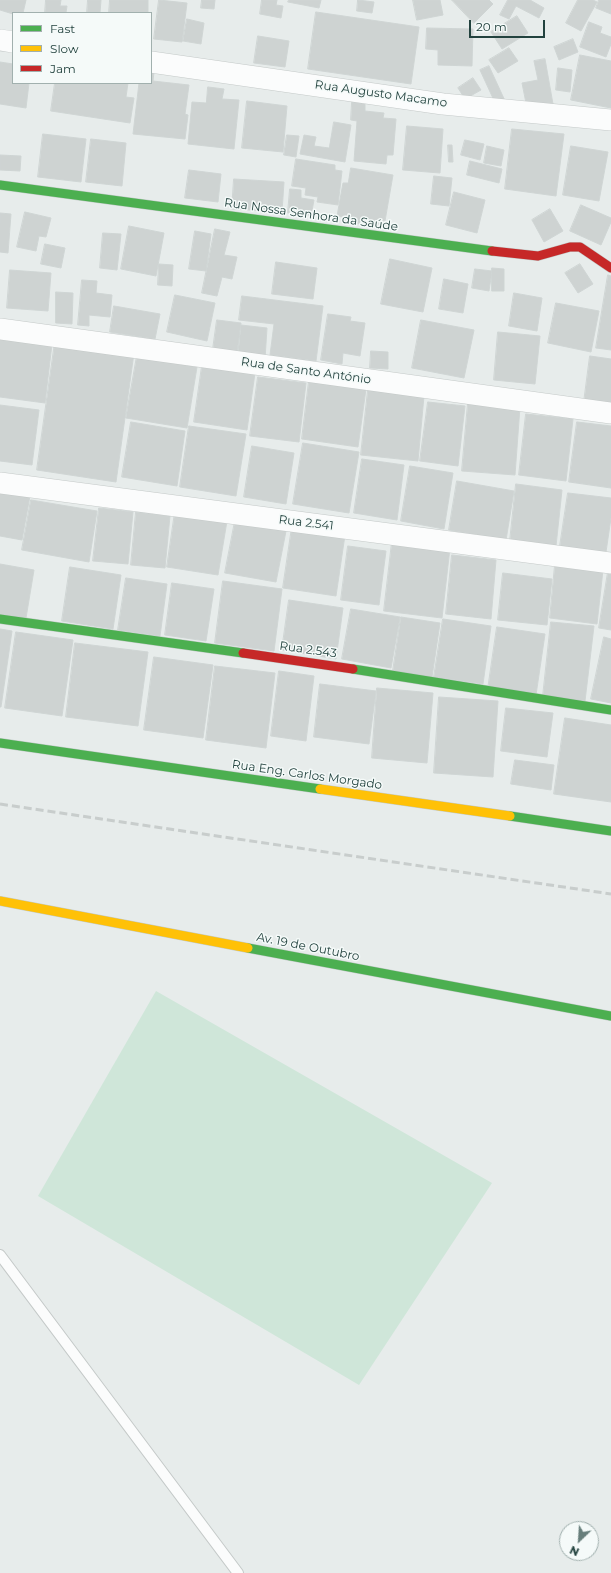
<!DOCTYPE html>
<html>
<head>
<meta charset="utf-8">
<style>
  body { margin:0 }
  #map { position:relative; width:611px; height:1573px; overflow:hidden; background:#e7eceb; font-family:Montserrat,sans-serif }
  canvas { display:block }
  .legend { position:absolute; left:12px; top:12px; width:140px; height:72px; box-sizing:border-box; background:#f5faf9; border:1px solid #a1b0ae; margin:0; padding:5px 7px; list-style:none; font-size:12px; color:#22423e }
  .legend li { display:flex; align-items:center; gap:8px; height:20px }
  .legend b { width:20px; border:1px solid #a1b0ae }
  .north { position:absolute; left:559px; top:1521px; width:40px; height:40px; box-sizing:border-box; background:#f5faf9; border:1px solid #a1b0ae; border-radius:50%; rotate:205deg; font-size:11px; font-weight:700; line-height:16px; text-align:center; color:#22423e }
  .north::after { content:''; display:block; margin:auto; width:14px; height:18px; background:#677e7b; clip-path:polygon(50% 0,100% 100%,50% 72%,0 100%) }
  .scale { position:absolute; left:469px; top:20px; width:76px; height:18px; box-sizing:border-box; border:2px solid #22423e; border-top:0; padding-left:5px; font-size:12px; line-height:14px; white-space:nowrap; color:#22423e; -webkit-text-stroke:3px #f5faf9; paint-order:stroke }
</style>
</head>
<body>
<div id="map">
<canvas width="611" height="1573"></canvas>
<ul class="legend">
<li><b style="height:5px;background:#4caf50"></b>Fast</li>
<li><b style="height:5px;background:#ffc107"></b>Slow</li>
<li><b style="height:5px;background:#c62828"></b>Jam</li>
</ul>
<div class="north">N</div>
<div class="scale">20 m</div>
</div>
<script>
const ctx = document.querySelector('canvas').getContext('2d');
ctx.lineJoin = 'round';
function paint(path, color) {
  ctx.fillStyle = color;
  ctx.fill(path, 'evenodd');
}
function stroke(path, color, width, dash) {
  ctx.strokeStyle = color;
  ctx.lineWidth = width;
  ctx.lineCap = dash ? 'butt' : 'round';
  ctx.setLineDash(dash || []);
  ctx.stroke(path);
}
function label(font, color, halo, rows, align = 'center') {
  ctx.font = font + ' Montserrat,sans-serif';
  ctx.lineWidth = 3;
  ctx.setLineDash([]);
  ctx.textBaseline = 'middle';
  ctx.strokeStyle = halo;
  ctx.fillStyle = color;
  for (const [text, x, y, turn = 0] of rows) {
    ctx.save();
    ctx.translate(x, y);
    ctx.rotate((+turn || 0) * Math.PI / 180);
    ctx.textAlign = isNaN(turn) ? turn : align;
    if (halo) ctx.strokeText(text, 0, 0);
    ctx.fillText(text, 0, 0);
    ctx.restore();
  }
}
paint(new Path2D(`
  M156,991L492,1183L359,1385L38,1196Z`), '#cfe6d9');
const building = new Path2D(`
  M0,0H26L23,13L13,14L0,10Z
  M46,0H61L60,6H67L66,13H45Z
  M88,0H101L100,13H87Z
  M110,0H148V13H109Z
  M159,0L187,3L182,42L154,39Z
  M202,0H215L214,9L201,8Z
  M262,0H277L276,5L283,6L281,18L260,14Z
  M289,0H321L319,8L288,2Z
  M358,0L374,2L372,13L357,11Z
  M413,0H440L443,15L417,20Z
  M452,0H489L493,4L474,23Z
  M508,0H530L544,8L539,18L516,6L509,19L500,15Z
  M578,0H593L597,2L581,31L566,23Z
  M599,0H611V14L596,8Z
  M316,12L419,27L411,84L308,69Z
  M517,16L528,33L502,49L491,32Z
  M187,19L204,23L201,44L183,41Z
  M589,22L602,27L600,33L611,37V44L606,57L580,47Z
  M427,28L473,29L472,66L438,65V50L426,49Z
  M258,36L289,41L285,67L254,63Z
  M573,39L578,52L559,60L554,47Z
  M509,48L518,61L498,73L489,60Z
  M580,55L611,61V108L571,100Z
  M545,59L553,104L527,108L522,83L538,80L534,61Z
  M0,62L13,64V83H29L26,108L0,104Z
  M489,66L506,103L497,107L480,70Z
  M558,68L572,70L570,92L556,90Z
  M151,72H154L153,81L189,85L185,114L188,115L185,139L133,134L139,83H151Z
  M473,78L481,90L465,99L458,88Z
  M55,83H128L126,97L134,98L130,123L51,111Z
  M208,87L224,89L222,99L239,100L234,149L188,144L192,102L206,103Z
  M247,101L287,106L283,152L242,148Z
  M352,102L365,104V111L384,113L383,118L396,119L393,155H387L386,164L354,161L357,121L351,120Z
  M334,122L351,125L345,162L300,154L304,135L316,137L314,146L329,148Z
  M407,126L443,129L440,173L403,170Z
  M512,129L564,134L556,196L505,189Z
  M43,134L86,139L81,182L38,177Z
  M287,135L299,136L296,157L284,155Z
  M91,139L126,143L122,186L86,182Z
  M465,140L484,144L480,160L461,155Z
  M448,145H452L453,162H449Z
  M487,146L504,150L501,166L484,163Z
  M571,146L608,152L599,201L563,195Z
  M0,155L21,156L20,171L0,170Z
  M296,159L335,165V170L342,171L338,205L317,202L318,197L305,195L306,188L292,186Z
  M470,161L502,169L499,183L467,175Z
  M351,168L393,175L385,221L379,220L377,227L354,223V219L337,216L343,183H348Z
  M189,170L221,174L218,202L185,198Z
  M434,176L452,178L449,206L431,204Z
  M234,179L284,182L282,212L232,209Z
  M290,189L301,190V198L314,200L311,216L288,213Z
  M454,192L485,200L477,233L446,225Z
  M581,205L611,218V222L601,245L570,231Z
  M550,209L563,231L544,242L532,220Z
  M25,212L51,218L46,237L39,236L36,251L17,247Z
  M0,213L11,214L8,253L0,252Z
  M129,226L164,233L156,276L121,269Z
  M215,229L230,232L224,255L237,257L232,279L222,277L217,296L202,293Z
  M195,231L211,234L206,271L189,269Z
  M103,233L121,234L117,270L100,268Z
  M45,244L65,248L61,268L41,264Z
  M390,259L432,268L423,312L381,304Z
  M276,262L317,268L313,299L272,294Z
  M159,264L173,265L172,286L158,285Z
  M580,264L593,284L578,293L565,273Z
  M492,268L504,269V291H492Z
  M475,269L492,271L489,291L472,288Z
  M10,270L51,273L48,311L7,308Z
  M608,275L611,276V350L596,348Z
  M444,279L468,284L463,313L439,309Z
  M82,280L97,281L96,293L112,295L110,317L89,315V326L78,325Z
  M56,292L73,293L72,324L56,323Z
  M514,293L542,298L537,331L509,326Z
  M175,295L215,303L207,341L167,332Z
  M242,296L323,306L316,361L270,355L274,324L239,320Z
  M556,303L599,311L591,352L548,343Z
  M114,306L160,314L155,339L110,332Z
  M328,314L351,317L350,321L365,323L360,356L343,353L342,364L321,360Z
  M217,320L241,323L237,352L213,349Z
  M421,320L474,330L464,378L412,368Z
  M241,325L267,328L265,359L238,357Z
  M498,332L540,336L535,384L494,380Z
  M0,337L52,344L45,403L0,397Z
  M55,342L134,353L116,482L37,470Z
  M371,351L388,352V369L370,368Z
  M137,356L197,367L187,428L126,418Z
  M590,356L611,359V406L584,402Z
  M202,366L255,373L247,430L194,422Z
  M258,377L306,383L299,442L250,436Z
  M309,381L366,389L358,447L302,439Z
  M368,390L424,396L418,461L361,455Z
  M428,402L465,406L458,466L420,461Z
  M468,403L520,407L515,475L462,471Z
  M0,405L39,410L32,465L0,461Z
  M526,414L573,419L566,481L519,475Z
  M131,422L185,431L177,486L122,477Z
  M577,422L611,426V488L569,482Z
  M189,426L246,434L236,496L180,487Z
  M303,443L359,452L349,513L293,504Z
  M252,446L294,453L286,504L244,497Z
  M362,459L404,465L397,520L354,513Z
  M410,466L453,473L444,529L401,521Z
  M457,481L514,491L506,540L449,530Z
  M516,484L562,490L556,546L510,541Z
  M0,490L30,496L22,540L0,536Z
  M568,493L611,498V518L606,552L560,546Z
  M31,500L97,511L89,562L22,550Z
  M99,508L133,512L128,564L93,561Z
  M136,512L170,516L165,568L131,565Z
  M175,512L227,521L218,575L167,567Z
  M236,516L287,526L276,582L225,573Z
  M292,527L345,535L336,596L283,588Z
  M392,542L450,548L442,618L384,611Z
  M348,546L386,551L379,605L341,600Z
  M452,555L496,560L491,619L446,614Z
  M0,564L34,570L26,618L0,614Z
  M555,565L603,570L597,624L550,618Z
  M70,567L121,575L113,629L62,621Z
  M608,572L611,573V630L599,628Z
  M503,573L552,579L547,625L498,620Z
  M126,578L167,584L160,636L118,630Z
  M223,581L282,589L274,651L215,643Z
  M172,583L214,589L206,641L165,635Z
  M289,600L343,608L336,659L282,650Z
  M351,609L400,617L391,668L342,659Z
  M401,617L440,623L432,677L393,671Z
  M443,619L491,626L483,684L434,677Z
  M551,622L594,626L585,701L543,696Z
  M497,627L545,634L536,695L488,689Z
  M0,629L12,631L1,707H0Z
  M16,632L73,640L62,716L5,708Z
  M604,637L611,639V703L591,699Z
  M75,643L148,652L138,726L66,717Z
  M154,657L213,665L203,738L144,730Z
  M215,666L275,673L266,748L206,740Z
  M279,671L314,676L306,741L271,736Z
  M320,684L376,691L369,744L314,737Z
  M377,688L433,693L427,763L372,758Z
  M439,697L498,701L493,777L434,773Z
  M506,708L553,713L547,757L501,751Z
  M565,718L611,725V802L554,794Z
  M515,760L554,765L551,790L511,784Z`);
paint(building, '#ced3d2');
stroke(building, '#cfd5d4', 1);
const lane = new Path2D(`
  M0,1255L238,1573`);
const street = new Path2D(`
  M0,40L13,42
  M151,62L443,104L611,120
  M0,329L611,413
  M0,483L611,563`);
const fast = new Path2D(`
  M0,185L492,251
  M0,619L243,653
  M353,669L611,710
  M0,743L320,789
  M510,816L611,831
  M248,948L611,1016`);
const slow = new Path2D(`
  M320,789L510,816
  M0,901L248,948`);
const jam = new Path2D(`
  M492,251L538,256L570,247H580L611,268
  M243,653L353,669`);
stroke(lane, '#c4c9c8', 12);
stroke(street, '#c4c9c8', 22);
stroke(fast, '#c2cac8', 10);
stroke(slow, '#c2cac8', 10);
stroke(jam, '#c2cac8', 10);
stroke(lane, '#fbfcfc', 10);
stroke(street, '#fbfcfc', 21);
stroke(fast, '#4caf50', 9);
stroke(slow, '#ffc107', 9);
stroke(jam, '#c62828', 9);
stroke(new Path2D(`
  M0,804L611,894`), '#c8cdcc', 3, [8, 4]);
label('12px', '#22423e', '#f5faf9', [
  ["Rua Augusto Macamo",381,94,8],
  ["Rua Nossa Senhora da Saúde",311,215,8],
  ["Rua de Santo António",306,371,8],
  ["Rua 2.541",306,523,7],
  ["Rua 2.543",308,650,8],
  ["Rua Eng. Carlos Morgado",307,775,8],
  ["Av. 19 de Outubro",308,947,11]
]);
</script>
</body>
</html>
